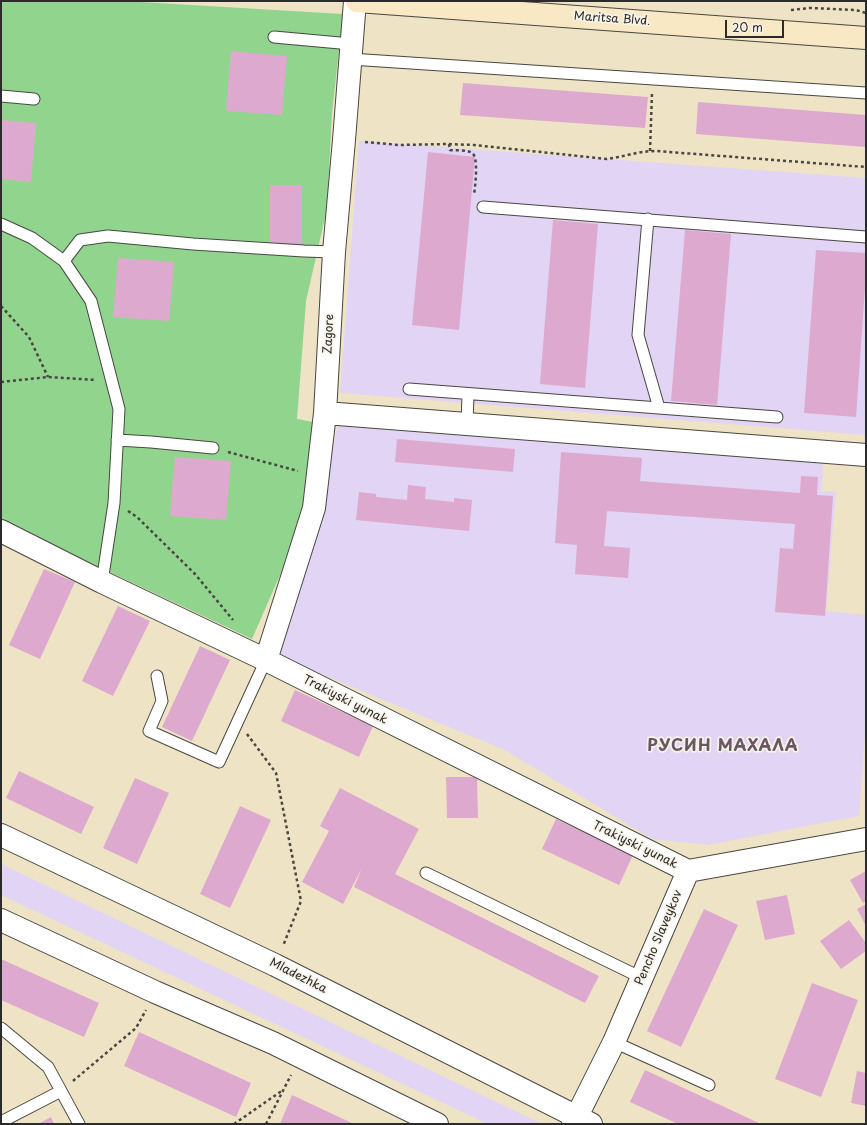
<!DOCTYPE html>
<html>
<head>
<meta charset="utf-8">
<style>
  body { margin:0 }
  #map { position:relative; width:867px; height:1125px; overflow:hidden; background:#efe3c6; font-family:"Playpen Sans",sans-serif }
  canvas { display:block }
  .frame { position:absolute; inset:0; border:2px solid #2b2b2b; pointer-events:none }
  .scale { position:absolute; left:725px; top:20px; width:59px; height:18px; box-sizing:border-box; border:2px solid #2b2b2b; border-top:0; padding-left:5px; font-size:12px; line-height:14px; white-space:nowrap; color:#2b2b2b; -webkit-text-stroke:3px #f7f3e8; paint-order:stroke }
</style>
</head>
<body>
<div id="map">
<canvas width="867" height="1125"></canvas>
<div class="frame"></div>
<div class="scale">20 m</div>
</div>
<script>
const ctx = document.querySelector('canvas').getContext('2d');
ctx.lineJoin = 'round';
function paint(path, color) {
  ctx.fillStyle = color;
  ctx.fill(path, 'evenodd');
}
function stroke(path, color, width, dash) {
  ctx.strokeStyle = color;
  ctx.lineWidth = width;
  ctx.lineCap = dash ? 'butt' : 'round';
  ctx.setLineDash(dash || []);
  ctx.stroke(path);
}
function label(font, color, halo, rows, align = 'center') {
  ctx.font = font + ' "Playpen Sans",sans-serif';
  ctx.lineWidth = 3.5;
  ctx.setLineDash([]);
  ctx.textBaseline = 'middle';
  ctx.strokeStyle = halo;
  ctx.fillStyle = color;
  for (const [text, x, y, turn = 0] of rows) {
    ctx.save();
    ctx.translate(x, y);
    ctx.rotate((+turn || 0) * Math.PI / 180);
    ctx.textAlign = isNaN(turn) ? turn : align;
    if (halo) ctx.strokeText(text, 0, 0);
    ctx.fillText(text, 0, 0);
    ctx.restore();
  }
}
paint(new Path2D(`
  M359,141L866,178V435L340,393Z
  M338,425L824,460L821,491L836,492L826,611L866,615V719L859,816L708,845L652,839L505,750L272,654L310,555Z
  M1,864L542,1124H488L1,895Z`), '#e1d4f4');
paint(new Path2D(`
  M1,1H124L343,14L332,113L327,209L306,301L297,419L324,424L308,511L252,639L1,521Z`), '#91d48d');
paint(new Path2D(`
  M231,51L287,56L282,115L226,111Z
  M463,83L648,97L645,128L460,115Z
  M698,102L866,115V147L696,134Z
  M1,120L36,123L31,182L1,179Z
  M428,152L475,157L459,330L412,325Z
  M270,185H302V243H270Z
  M553,220L598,224L585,388L540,384Z
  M685,230L731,234L717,405L671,401Z
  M816,250L866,253V273L856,417L804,413Z
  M118,258L174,262L169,321L113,317Z
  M397,439L515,449L513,472L395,462Z
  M561,452L642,458L640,481L800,493L801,476L818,477L817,495L833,496L825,616L775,612L780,548L793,549L795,524L607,511L604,546L630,548L628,578L575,574L577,545L555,543Z
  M175,457L231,461L226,520L170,516Z
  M408,485L426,487L425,499L454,502V498L472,500L469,531L356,520L359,492L376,494V497L407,500Z
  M44,569L75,582L40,659L9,645Z
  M118,606L150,621L113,696L82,681Z
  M200,646L230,660L192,741L162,727Z
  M295,690L373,726L359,757L281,721Z
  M19,771L94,807L81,834L6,798Z
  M446,777H477L478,818H447Z
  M135,778L169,793L137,864L103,848Z
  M340,788L419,829L395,874L599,976L585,1003L354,887L362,868L343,904L302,882L329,831L320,826Z
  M240,806L271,820L230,908L200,894Z
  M556,819L633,855L619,885L542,849Z
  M866,871V901L863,903L850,880Z
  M787,895L795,934L765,940L756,901Z
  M866,904V926L857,909Z
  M704,909L738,925L681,1047L647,1031Z
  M849,920L866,943V951L841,969L820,941Z
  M1,959L99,1003L84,1037L1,1000Z
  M812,983L858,1000L821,1097L775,1079Z
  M139,1032L251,1083L236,1117L124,1066Z
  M645,1070L761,1124H678L630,1102Z
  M857,1071L866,1073V1106L851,1103Z
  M292,1095L354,1124H280Z
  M51,1117L54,1124H38Z`), '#dea9ce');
const lane = new Path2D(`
  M274,37L351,44
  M350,59L866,93
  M1,96L34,99
  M483,207L866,237
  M648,219L638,335L659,408
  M1,224L32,238L64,261
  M409,389L777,417
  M467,424L468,394
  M117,440L151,442L213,448
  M102,582L114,503L119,409L91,301L64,261L80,240L108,236L193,244L304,251L334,252
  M157,676L162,701L149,731L219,762L266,660
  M426,873L642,978
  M1,1028L48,1067L79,1124
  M614,1042L709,1085
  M1,1122L61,1091`);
const street = new Path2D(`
  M325,413L866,455
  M1,531L102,582L266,660L688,871
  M266,660L314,508L325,413L334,252L344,140L355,1
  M1,835L275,965L591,1124
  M688,871L866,839
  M1,920L155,992L273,1043L437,1124
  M573,1124L614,1042L688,871`);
const secondary = new Path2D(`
  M357,1L866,38`);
stroke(lane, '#484742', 13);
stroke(street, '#484742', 24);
stroke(secondary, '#484742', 24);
stroke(new Path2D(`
  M791,10L810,8L856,10L866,13
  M365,142L399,145L446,144L474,145L607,159C623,157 638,151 656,151L866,167
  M449,144L450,150C457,151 466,149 472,153C479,157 475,187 474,195
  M650,151L652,93
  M1,306L29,337L48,377
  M1,382L48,377L96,380
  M228,452L298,471
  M128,511L137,517L195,574L233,620
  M247,734L276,773L301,901L283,946
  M73,1081L136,1028L146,1010
  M234,1124L283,1090
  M266,1124L291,1075`), '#484742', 2.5, [3, 3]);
stroke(lane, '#fff', 11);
stroke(street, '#fff', 22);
stroke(secondary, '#f8e8c3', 22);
label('12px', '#2b2b2b', '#f7f3e8', [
  ["Maritsa Blvd.",612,19,4],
  ["Zagore",329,334,-87],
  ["Trakiyski yunak",345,700,27],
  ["Trakiyski yunak",635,845,26],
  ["Pencho Slaveykov",659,938,-67],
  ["Mladezhka",298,976,27]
]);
ctx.letterSpacing = '1px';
label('bold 16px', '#6a5764', '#f7f3e8', [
  ["РУСИН МАХАЛА",723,747]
]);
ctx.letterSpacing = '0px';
</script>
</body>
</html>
